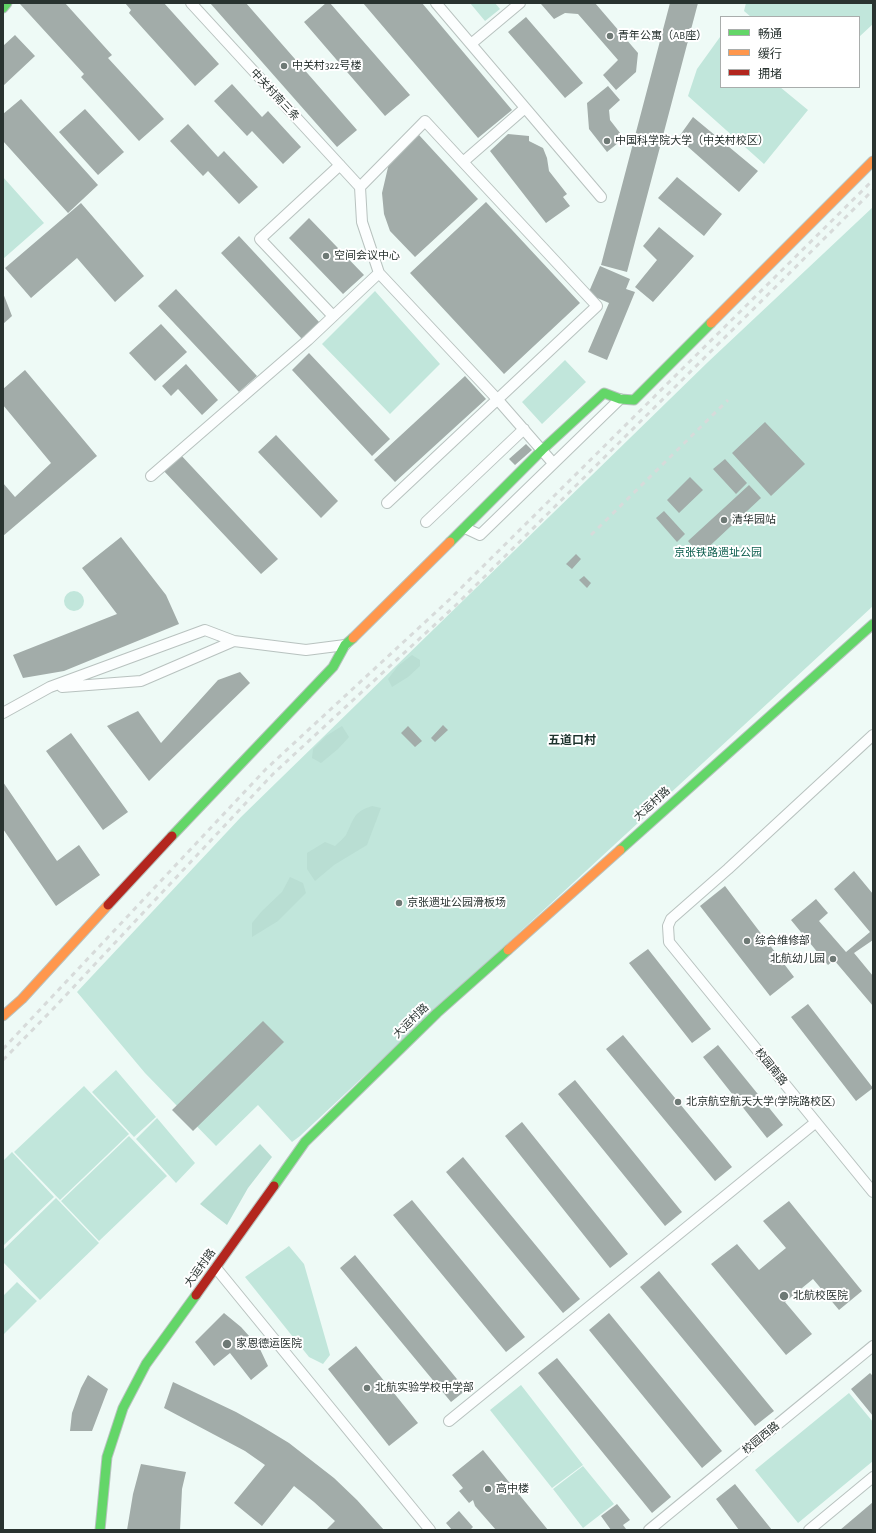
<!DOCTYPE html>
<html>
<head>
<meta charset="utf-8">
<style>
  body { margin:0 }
  #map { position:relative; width:876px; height:1533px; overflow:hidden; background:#eefaf6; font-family:"Alegreya Sans","Noto Sans SC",sans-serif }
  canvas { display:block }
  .frame { position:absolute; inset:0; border:4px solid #293330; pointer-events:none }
  .legend { position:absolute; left:720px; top:16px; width:140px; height:72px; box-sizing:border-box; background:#fff; border:1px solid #a9adac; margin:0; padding:5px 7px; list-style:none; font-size:12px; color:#293330 }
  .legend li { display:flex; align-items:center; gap:8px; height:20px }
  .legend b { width:20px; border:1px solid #a9adac }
</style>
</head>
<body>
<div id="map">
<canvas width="876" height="1533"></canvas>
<div class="frame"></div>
<ul class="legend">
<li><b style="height:5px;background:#63d668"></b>畅通</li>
<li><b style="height:5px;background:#ff974d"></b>缓行</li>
<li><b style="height:5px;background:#b3261e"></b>拥堵</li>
</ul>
</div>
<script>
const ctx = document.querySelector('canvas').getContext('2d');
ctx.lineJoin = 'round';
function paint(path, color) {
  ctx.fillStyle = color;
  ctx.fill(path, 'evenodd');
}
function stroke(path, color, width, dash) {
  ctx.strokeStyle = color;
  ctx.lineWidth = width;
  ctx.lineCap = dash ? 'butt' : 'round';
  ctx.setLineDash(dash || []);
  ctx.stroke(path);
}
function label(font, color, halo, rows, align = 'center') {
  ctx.font = font + ' "Alegreya Sans","Noto Sans SC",sans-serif';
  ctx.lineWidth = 4;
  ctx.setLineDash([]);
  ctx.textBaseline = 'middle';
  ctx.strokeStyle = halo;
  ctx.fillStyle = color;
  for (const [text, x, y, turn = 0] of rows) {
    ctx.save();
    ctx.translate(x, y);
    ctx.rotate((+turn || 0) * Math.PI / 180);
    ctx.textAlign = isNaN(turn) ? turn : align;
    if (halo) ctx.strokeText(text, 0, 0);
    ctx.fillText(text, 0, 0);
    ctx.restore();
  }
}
paint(new Path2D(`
  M470,3H495L500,9L485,21Z
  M746,3H873V24L859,37V17H751L744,11Z
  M720,37L721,87H780L808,110L764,164L688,96L697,69Z
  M3,177L44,223L3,259Z
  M873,207V606L392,1050L300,1136L292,1142L258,1105L216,1146L145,1073L77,992L241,817L708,362Z
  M375,291L440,364L390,414L322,344Z
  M565,360L586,382L542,424L522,402Z
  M64 601a10 10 0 1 1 20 0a10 10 0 1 1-20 0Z
  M116,1070L156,1117L134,1137L92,1092Z
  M84,1086L129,1134L60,1200L14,1152Z
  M157,1118L195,1163L176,1183L136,1139Z
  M129,1136L167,1176L99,1241L61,1201Z
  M12,1152L54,1197L3,1246V1161Z
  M56,1198L99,1243L40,1300L3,1262V1250Z
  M289,1246L304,1264L330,1355L323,1364L309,1357L245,1277Z
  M17,1282L37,1301L3,1335V1296Z
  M521,1385L583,1465L552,1488L490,1410Z
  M849,1393L873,1422V1461L798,1523L755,1470Z
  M583,1466L614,1504L583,1528L553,1489Z`), '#c1e6db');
paint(new Path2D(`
  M412,655L420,660V666L408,677L392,687L388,679L398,666Z
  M342,726L349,737L338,749L321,763L312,758L313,749L326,736Z
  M372,806L381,808L367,845L334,865L315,881L307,869V853L325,842L335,846C338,843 343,839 346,835C354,819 353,812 372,806Z
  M290,877L303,883L306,893L278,921L252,937V923L262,911L282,892Z
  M260,1144L272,1157L248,1188L227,1225L200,1204Z`), '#b9ded3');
paint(new Path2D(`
  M21,3H65L112,55L108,58L164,119L139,141L81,77L84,74L20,4Z
  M125,3H164L219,64L195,86L129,13L131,10Z
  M210,3H246L357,130L337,147Z
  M326,3H330L410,95L385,116L304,22Z
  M363,3H422L512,110L478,138Z
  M543,3H595L638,53L636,72L616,90L603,75L618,60L578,14L565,13L554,19L541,4Z
  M670,3H698L627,272L601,265Z
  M526,17L583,83L565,98L508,32Z
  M15,35L35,56L3,86V46Z
  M232,84L262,117L268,111L301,147L283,164L252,131L247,136L214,101Z
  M608,86L620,100L609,110L610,120L624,138L607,152L589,129L587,103Z
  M21,99L98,185L68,213L3,141V114Z
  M85,109L124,152L98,175L59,132Z
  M693,117L758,171L739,192L678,138Z
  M188,124L218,157L224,151L258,187L239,204L208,171L203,176L170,141Z
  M508,134L529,136V141L543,148L547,158L549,171L567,194L563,197L570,206L546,223L490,151Z
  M419,135L478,199L415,257L390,231L384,214L382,193L389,163Z
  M677,177L722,214L704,236L658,198Z
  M486,202L580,303L504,374L410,273Z
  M81,203L144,276L115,302L77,258L31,298L5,268Z
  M309,218L364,275L343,294L289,238Z
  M659,227L694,256L653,302L635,287L657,260L643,246Z
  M239,236L320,323L302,339L221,253Z
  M600,266L630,279L626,289L635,292L607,360L588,352L609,303L588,294Z
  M176,289L257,376L239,392L158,306Z
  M3,293L12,316L3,324Z
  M161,324L187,352L155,381L129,353Z
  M309,353L390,439L372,456L292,370Z
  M186,364L218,400L202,415L178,389L171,396L162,386Z
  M25,370L97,456L3,536V483L15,497L51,463L3,405V389Z
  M465,376L486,399L395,482L374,460Z
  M765,422L805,464L771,496L732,453Z
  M276,435L338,501L321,518L258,452Z
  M526,444L532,450L515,465L509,459Z
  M179,453L278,559L261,574L162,469Z
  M725,459L747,483L736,494L713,469Z
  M690,477L703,490L679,513L667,500Z
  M749,485L761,498L700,555L688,541Z
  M664,511L685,534L677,542L656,518Z
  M121,537L166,595L179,624L64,671L23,678L13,655L117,614L82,568Z
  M576,554L581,559L572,569L566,564Z
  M584,576L591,583L587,588L579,580Z
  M240,672L250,683L149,781L107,726L138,711L161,743L218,680Z
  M443,725L448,730L435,742L431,738Z
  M408,726L422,741L415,747L401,733Z
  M71,733L128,812L103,830L46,751Z
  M3,782L57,861L79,845L100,875L56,906L3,829Z
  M854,871L873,894V940L854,953L873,976V1006L834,960L828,965L791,920L816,899L828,913L819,921L846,952L870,932L834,889Z
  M725,886L794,977L770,996L700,906Z
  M648,949L711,1029L692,1043L629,963Z
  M808,1004L873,1088L856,1101L791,1017Z
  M263,1021L284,1042L193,1131L172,1110Z
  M623,1035L732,1167L715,1181L606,1049Z
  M718,1045L783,1125L767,1138L703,1057Z
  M575,1080L682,1212L665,1226L558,1094Z
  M522,1122L628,1254L610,1268L505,1136Z
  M463,1157L580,1299L563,1313L446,1172Z
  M412,1200L525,1337L506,1352L393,1215Z
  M789,1201L862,1291L839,1310L813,1279L785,1302L812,1334L786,1355L711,1264L737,1244L759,1270L786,1248L763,1221Z
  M355,1255L466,1390L451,1402L340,1268Z
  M659,1271L774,1411L755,1426L640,1287Z
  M224,1313L241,1327L259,1347L268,1366L251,1380L230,1353L214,1366L195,1342Z
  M609,1313L722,1451L702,1468L589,1330Z
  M356,1346L418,1423L389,1446L328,1369Z
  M557,1358L671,1497L652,1513L538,1373Z
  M870,1373L873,1376V1416L851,1389Z
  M88,1375L108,1389L92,1431H70L72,1413L81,1388Z
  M173,1382L236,1412L261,1426L289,1443L334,1478L357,1500L384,1530H326L335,1521L314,1502L294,1486L262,1526L234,1503L265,1465L245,1451L164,1408Z
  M483,1450L548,1530H496L475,1506L473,1500L469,1503L459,1491L463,1488L452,1475Z
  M141,1464L186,1472L182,1489L180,1530H127L133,1494Z
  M735,1484L772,1530H739L716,1499Z
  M873,1502V1530H840Z
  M617,1504L630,1520L623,1525L626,1529L625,1530H611L601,1516Z
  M459,1511L473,1527L470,1530H452L446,1523Z`), '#a2aca9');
const street = new Path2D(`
  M191,3L360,187
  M436,3L601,197
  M471,44L520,3
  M525,108L463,162L425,121L360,187L362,222L379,273L498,400L553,463
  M333,316L260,239L340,165
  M151,476L308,340L379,273
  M387,503L597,306L463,162
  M426,522L524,429
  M465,528L480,535L620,399
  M62,687L141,681L234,641
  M3,713L50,687L205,630L234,641L306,650L345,645
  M873,735L728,869L671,919L668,926L669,942L873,1192
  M216,1268L430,1530
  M449,1421L816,1122
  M649,1530L873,1346
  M809,1530L873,1477`);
const fast = new Path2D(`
  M3,8L7,3
  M450,542L542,450L604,393L620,399L634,400L711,323
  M172,836L333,667L345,645L353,638
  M620,850L873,624
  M274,1186L305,1142L437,1013L508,950
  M100,1530L107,1457L123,1408L146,1364L196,1295`);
const slow = new Path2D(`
  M711,323L873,161
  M353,638L450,542
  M508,950L620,850
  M3,1016L22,999L108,905`);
const jam = new Path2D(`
  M108,905L172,836
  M196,1295L274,1186`);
stroke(street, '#b8c2bf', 12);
stroke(fast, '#b8c2bf', 11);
stroke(slow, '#b8c2bf', 11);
stroke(jam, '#b8c2bf', 11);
stroke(street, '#fcfefe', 10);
stroke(fast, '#63d668', 9);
stroke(slow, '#ff974d', 9);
stroke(jam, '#b3261e', 9);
stroke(new Path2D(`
  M591,535L728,400
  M3,1049L266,769L449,600L873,180
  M3,1060L53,1009L273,774L455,606L873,190`), '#d7dbda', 3, [5, 5]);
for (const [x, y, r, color] of [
  [610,36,4,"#6e7975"],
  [284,66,4,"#6e7975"],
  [607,141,4,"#6e7975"],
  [326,256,4,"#6e7975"],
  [724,520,4,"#6e7975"],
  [399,903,4,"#6e7975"],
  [747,941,4,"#6e7975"],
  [833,959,4,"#6e7975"],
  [678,1102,4,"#6e7975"],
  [784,1296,5,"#6e7975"],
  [227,1344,5,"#6e7975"],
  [367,1388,4,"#6e7975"],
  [488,1489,4,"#6e7975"]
]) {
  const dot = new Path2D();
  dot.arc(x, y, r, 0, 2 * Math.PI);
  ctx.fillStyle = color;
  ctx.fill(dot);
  stroke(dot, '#fff', 1.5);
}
label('11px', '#293330', '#fff', [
  ["青年公寓（AB座）",618,36],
  ["中关村322号楼",292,66],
  ["中国科学院大学（中关村校区）",615,141],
  ["空间会议中心",334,256],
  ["清华园站",732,520],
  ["京张遗址公园滑板场",407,903],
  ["综合维修部",755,941],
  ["北航幼儿园",825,959,"right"],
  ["北京航空航天大学(学院路校区)",686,1102],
  ["北航校医院",793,1296],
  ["家恩德运医院",236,1344],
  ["北航实验学校中学部",375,1388],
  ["高中楼",496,1489]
], 'left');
label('11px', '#293330', '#fff', [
  ["中关村南三条",275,95,47],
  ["大运村路",652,804,-42],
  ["大运村路",411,1021,-44],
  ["校园南路",771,1067,51],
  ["大运村路",200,1268,-54],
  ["校园西路",761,1438,-39]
]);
label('11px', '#0a5c4c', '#fff', [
  ["京张铁路遗址公园",718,553]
]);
label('bold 12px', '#1d332d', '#fff', [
  ["五道口村",572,740]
]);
</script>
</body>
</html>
